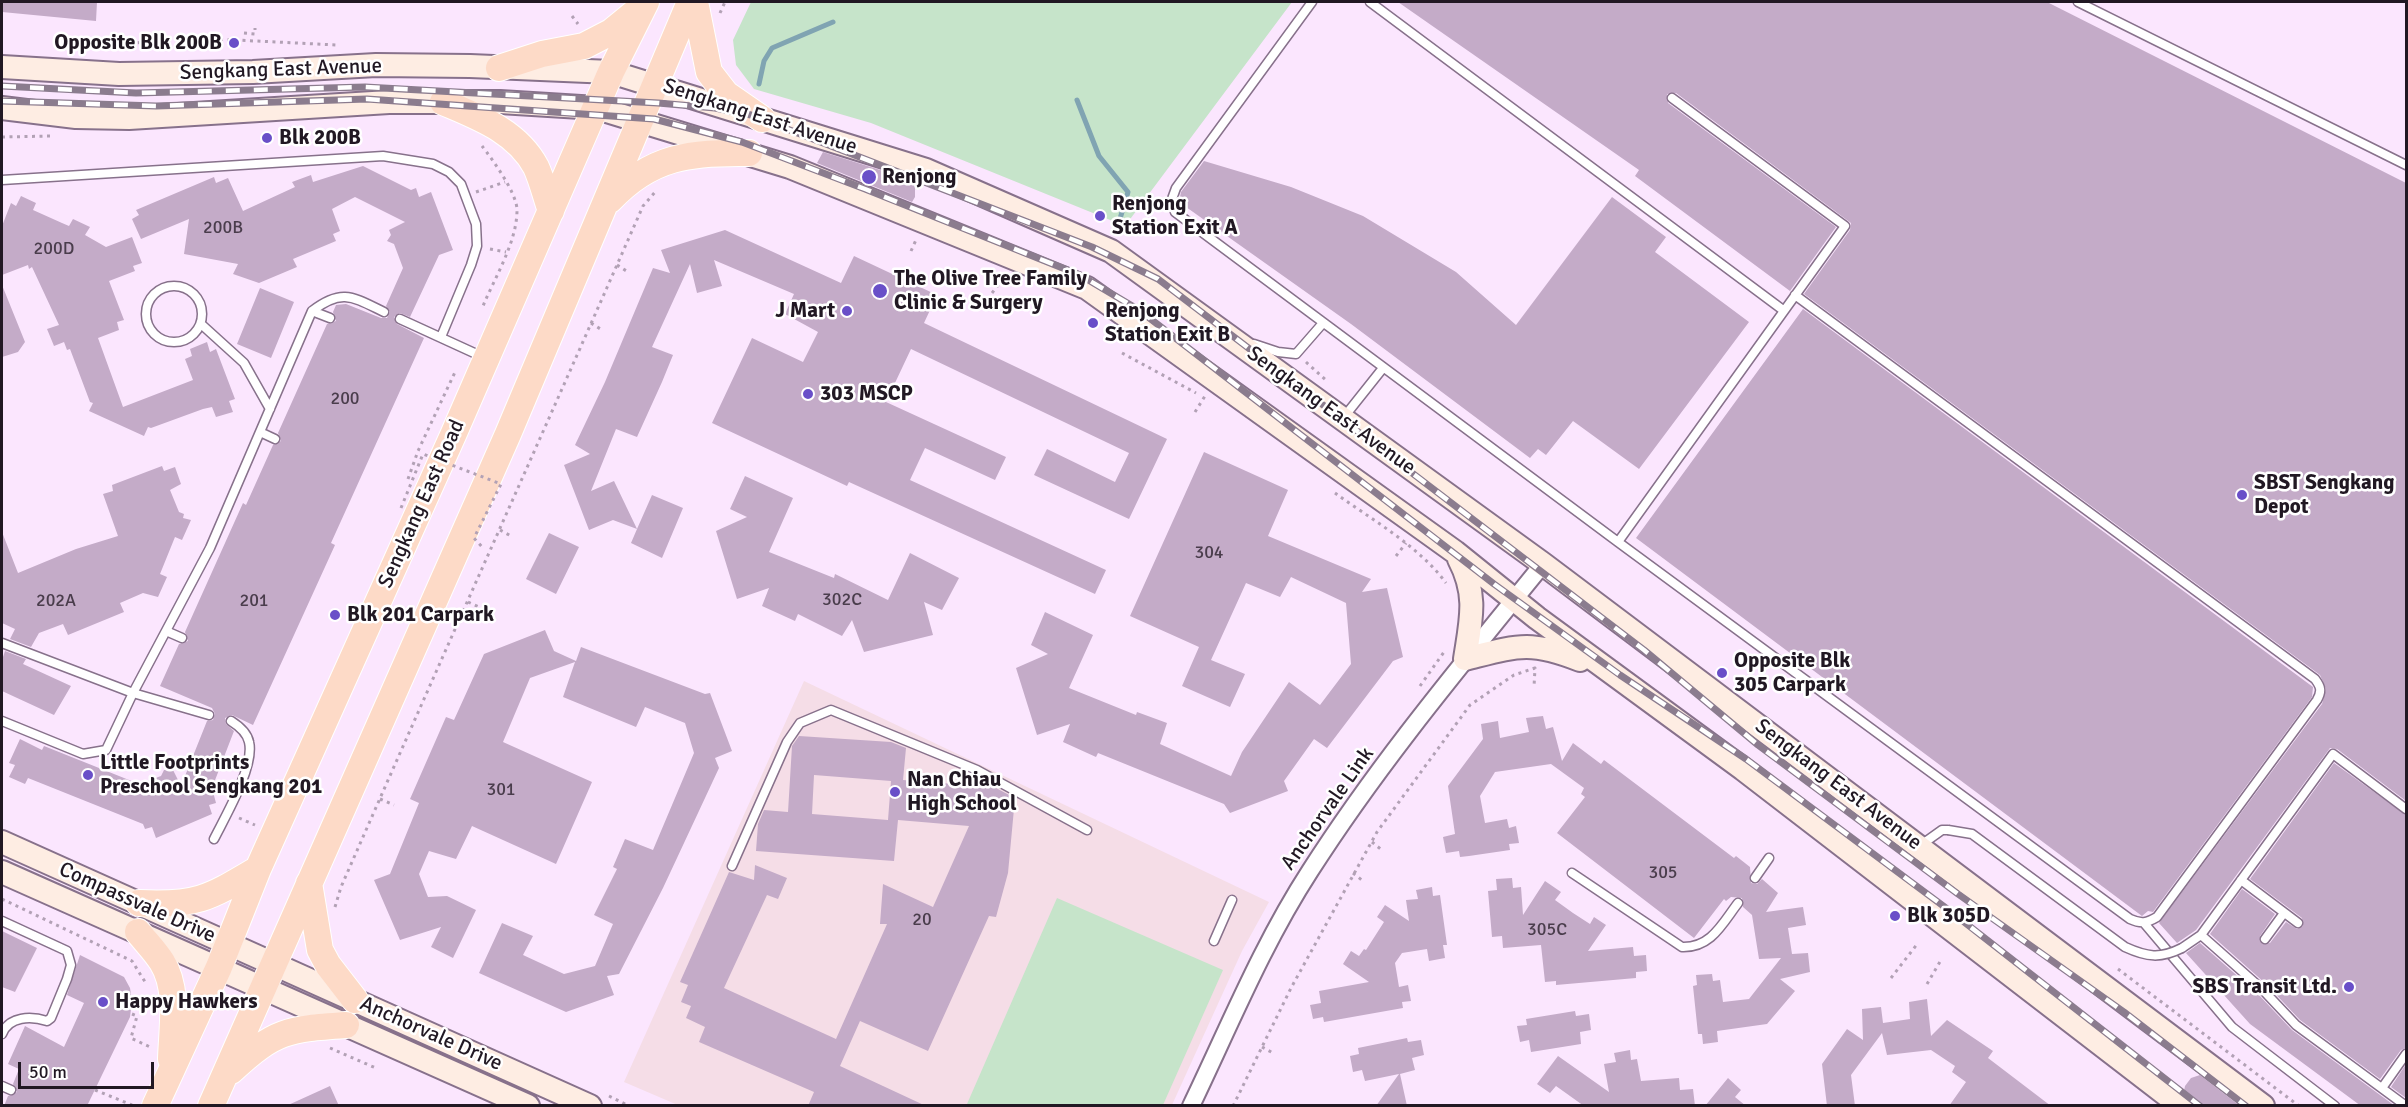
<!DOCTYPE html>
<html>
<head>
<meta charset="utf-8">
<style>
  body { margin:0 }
  #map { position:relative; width:2408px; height:1107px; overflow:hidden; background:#fbe6fe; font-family:Signika,sans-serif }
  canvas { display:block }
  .frame { position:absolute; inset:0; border:3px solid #211823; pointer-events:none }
  .scale { position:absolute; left:18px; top:1062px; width:136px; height:27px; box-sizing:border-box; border:3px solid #211823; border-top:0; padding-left:8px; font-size:18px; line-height:21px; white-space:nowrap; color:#211823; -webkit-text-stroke:4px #fff; paint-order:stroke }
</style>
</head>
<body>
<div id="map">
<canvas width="2408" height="1107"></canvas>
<div class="frame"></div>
<div class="scale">50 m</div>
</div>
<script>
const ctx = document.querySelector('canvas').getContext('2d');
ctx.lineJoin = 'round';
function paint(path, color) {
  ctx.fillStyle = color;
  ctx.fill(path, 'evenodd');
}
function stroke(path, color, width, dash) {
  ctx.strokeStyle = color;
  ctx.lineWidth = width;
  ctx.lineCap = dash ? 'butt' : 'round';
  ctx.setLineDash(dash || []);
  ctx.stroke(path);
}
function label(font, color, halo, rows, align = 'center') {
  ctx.font = font + ' Signika,sans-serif';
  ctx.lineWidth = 5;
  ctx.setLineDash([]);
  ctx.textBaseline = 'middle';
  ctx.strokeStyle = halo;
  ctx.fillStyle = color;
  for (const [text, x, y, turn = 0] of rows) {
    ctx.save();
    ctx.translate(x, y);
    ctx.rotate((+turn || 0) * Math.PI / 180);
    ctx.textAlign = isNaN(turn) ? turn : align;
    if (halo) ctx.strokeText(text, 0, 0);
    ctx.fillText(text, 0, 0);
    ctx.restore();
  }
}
paint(new Path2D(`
  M804,681L1269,902L1242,951L1172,1105L680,1106L624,1082Z`), '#f5dde7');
paint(new Path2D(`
  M751,2H1292L1125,226L871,123L754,89L736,65L733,40Z
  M1057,898L1223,970L1163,1105L967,1104Z`), '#c6e4ca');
stroke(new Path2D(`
  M759,84L764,61L772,48L833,22
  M1077,100L1099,156L1128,192L1119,222`), '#80a4b2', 5);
paint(new Path2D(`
  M2,2H97L96,21L2,12Z
  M1398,2H2047L2406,183V801L2337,749L2330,748L2196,930L2177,943L2159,923L2322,704L2326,689L2320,675L1804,294L1850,230L1851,223L1676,93L1667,94L1668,103L1836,227L1790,291L1635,176L1639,170Z
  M823,152L912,180L915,186V197L912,202L817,163Z
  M1204,161L1291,187L1363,216L1456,272L1516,325L1612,197L1666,237L1655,252L1749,322L1639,469L1573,421L1546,455L1538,449L1530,458L1351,324L1179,202L1181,192Z
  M363,166L411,190L416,188L419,197L431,192L453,250L439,255L410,317L400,313L394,317L397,324L424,338L331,543L335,545L253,725L232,715L225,718L226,724L234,731L212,788L216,803L209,805L212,814L156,838L152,827L145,829L143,824L28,778L25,784L9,777L15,765L9,763L20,739L42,750L44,746L139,784L161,776L164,770H173L181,786L207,721L213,720L215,714L212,708L160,686L179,644L188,641L185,632L243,503L246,505L273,445L281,441L278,433L327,324L336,321L333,312L336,305L346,304L381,318H387L390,312L386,306L403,268L394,244L387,241L391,235L389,230L405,222L355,197L332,209L340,231L333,234L336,241L293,259L297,267L259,283L233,274L238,264L184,254L189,219L141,239L132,219L139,215L136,210L214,177L216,183L228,178L243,211L295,187L292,182L311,175L313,182Z
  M21,196L36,203L33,210L62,223L69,226L73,219L90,227L85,235L106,247L132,237L142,263L133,266L135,271L109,281L124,320L117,322L119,330L98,338L123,407L193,380L185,359L192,356L190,349L207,342L210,352L216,349L235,399L229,401L233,412L216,417L212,407L203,409L151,428L148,427L144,436L89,411L93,403L90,402L70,349L67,350L64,342L54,346L47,329L59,325L32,267L29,269L28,265L2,275V226L11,203L16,206Z
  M725,230L841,283L854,256L937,295L924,323L1167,439L1129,519L1034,475L1047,449L1115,482L1129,453L911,349L886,402L1006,457L995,480L925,448L910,480L1106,570L1095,594L849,482L847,486L712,423L752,338L803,362L818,332L785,314L794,294L714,260L722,286L697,293L690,264L652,347L673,355L662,382L637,437L616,429L591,491L614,481L637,529L652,495L683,508L662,558L631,543L637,529L613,520L589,530L564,465L590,454L575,445L605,382L653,268L670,273L661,250Z
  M2,285L25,342L18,352L2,357Z
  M260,288L294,302L271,358L237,344Z
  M1803,309L2313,687L2312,697L2153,912L2148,911L2142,916L1636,538Z
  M1204,452L1288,490L1268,536L1371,579L1362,592L1387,588L1403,657L1393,661L1327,748L1314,739L1284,781L1288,791L1230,813L1224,804L1098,753L1096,757L1063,742L1070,724L1037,735L1016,668L1048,654L1031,645L1045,612L1093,635L1069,688L1136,715L1137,712L1167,723L1160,744L1231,776L1242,752L1289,682L1320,705L1351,664L1346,603L1291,577L1280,597L1246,583L1211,660L1245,674L1230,707L1182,686L1199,647L1130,616Z
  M162,466L164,471L175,467L181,484L170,490L179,512L184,514L183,518L191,520L182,540L175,537L160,574L167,577L158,597L143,593L120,603L124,612L68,635L63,624L39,633L31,647L10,639L15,629L2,623V532L18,573L76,549L118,536L103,494L113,491L112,485Z
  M745,476L793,498L769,552L834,578L835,574L888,600L910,553L959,578L942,610L924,602L933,635L864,652L852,620L842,636L798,614L795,621L762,606L769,588L737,599L716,531L747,517L730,509Z
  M549,533L579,547L556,594L526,579Z
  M545,630L554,651L576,661L581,647L705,694L710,693L732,751L715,758L719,768L663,888L619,974L607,976L614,995L566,1012L479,973L502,923L533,936L523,955L564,974L595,966L613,924L594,915L617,869L613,867L625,839L653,850L694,753L685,723L645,707L636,727L563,697L575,662L530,678L503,742L592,782L556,864L472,826L456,859L429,851L419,874L428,897L447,896L476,910L453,958L431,947L441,927L400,940L374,880L390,874L419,803L410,799L446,717L454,720L484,654Z
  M5,651L26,659L23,664L71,686L54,715L2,691V660Z
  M1543,716L1546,729L1553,727L1562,761L1573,743L1601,764L1604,760L1734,858L1736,856L1750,867L1751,883L1757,884L1762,879L1778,893L1766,912L1803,907L1806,925L1788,928L1792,954L1808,953L1810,972L1780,979L1795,991L1767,1024L1717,1031L1718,1042L1703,1044L1702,1034H1698L1693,986L1697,985L1696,975L1712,974L1713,981L1720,980L1723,1002L1749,999L1781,958L1759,959L1752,915L1743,907L1742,898L1731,897L1726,901L1724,899L1694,938L1557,833L1585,797L1581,794L1584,788L1551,764L1495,772L1480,796L1485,823L1507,819L1509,828L1516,826L1519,843L1509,844L1510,850L1469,856L1460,857L1459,851L1446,853L1443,837L1455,834L1448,786L1483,739L1481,724L1498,721L1500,738L1529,732L1526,718Z
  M799,736L891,742L906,748L903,780L994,787L1015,798L1008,873L996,917L989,916L928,1051L860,1021L840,1066L926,1106H808L814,1092L699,1042L705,1027L686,1018L691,1006L681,1002L688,985L680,982L729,872L754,880L755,865L787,878L778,899L767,895L724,988L836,1039L887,924H880L883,884L933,907L969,826L898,820L894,861L756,851L758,824L764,810L788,812L792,746ZM814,775L891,781L888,820L812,814Z
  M2334,763L2406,815V1048L2401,1050L2380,1079L2300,1020L2266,984L2210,934L2242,889L2275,914L2260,936L2262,944L2270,943L2286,922L2297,929L2303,926L2302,918L2250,879Z
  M1512,878L1513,888L1521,887L1523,915L1545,881L1561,892L1555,900L1573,913L1590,924L1594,917L1606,925L1588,951L1633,947L1634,956L1646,955L1647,971L1636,972V978L1556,985V981L1545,982L1541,945L1503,948L1502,936L1492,937L1488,891L1497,890L1496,879Z
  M1432,887L1433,896L1440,895L1447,945H1443L1445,958L1429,961L1427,949L1402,953L1395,963L1399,987L1408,985L1411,1001L1402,1002L1403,1008L1324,1022L1323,1017L1313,1019L1310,1005L1321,1003L1319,991L1369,982L1343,964L1351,951L1359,956L1364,949L1366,950L1384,922L1377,917L1385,905L1409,921L1406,900L1418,899L1416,890Z
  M2,931L37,948L15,992L2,987Z
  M2200,943L2258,994L2292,1030L2395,1106H2361L2250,1024L2186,953Z
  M80,955L124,977L130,988L132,1001L130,1017L87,1106H4L8,1096L17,1092L13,1084L19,1069L8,1064L25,1026L64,1047L84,1003L67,995Z
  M1927,999L1931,1036L1947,1020L1993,1051L1988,1058L2051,1106H1949L1966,1082L1952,1072L1955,1066L1931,1050L1887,1055L1882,1033L1851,1075L1855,1106H1827L1822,1064L1847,1029L1863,1040L1862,1009L1881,1007L1883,1023L1910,1019L1909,1002Z
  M1575,1011L1576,1016L1589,1014L1591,1030L1580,1032L1581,1044L1531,1052L1529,1040L1520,1042L1517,1026L1527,1025L1526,1019Z
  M1407,1038L1408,1042L1421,1040L1424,1055L1412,1058L1415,1070L1400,1074L1407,1106H1376L1399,1074L1365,1081L1362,1070L1353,1072L1350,1056L1359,1054L1358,1048Z
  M1630,1050L1631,1060L1637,1059L1641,1081L1679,1078L1680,1090L1693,1089L1695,1106H1584L1556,1086L1550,1093L1537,1084L1558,1056L1609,1092L1604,1064L1616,1062L1614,1053Z
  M2406,1064V1098L2391,1087Z
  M2200,1075L2240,1106H2194L2193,1100L2184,1091L2185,1086L2191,1078Z
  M1728,1078L1741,1090L1735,1097L1746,1106H1705Z
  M330,1086L339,1106H286Z`), '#c4abc8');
const lane = new Path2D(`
  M1312,2L1176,188L1172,199L1175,212L1618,542L2130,919C2141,924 2147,923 2157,917L2317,700C2322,691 2321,687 2315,679L1795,295
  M1370,2L1783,310
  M2078,2L2406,165
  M2,180L383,156L433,164L449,172L461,184L476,224L477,246L471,265L441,337
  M146 314a28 28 0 1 1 56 0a28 28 0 1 1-56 0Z
  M312,311L330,318
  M400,319L483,357
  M201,324L244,363L270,409
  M1254,344L1278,352L1296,354L1323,323
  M1344,417L1383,368
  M260,432L275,439
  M1618,542L1845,226L1672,98
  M166,631L182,638
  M2,643L133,693L209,715
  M2,721L83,754L106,750L133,693L210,548L312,311C342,288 353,297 384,312
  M214,839C225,817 255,766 249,742C247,732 239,726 231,721
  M1921,845L1942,830H1948
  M732,866L787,742L800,723L831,710L977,770L1087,830
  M1572,873L1682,947C1711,948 1722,924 1738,903
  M1755,878L1769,858
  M2241,880L2298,923
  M2,921L67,951L71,965L67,979L51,1018L47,1021C31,1016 9,1016 2,1034
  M2144,923L2232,1027L2335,1106
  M2201,935L2262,989L2296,1025L2406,1106
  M2265,939L2284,913
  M1214,941L1232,900
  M2182,948L2201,935L2333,754L2406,809
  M2,1086L11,1090
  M2382,1088L2406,1054`);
const street = new Path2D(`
  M1191,1106C1229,1027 1262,945 1310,871C1379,763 1462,664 1543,564`);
const secondary = new Path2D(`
  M2,67L119,74L253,72L376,65L470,66L611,72L926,170L1111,251L1543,564L2263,1106
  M2,108L76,117L129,118L389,102H500L597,108L790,167L1087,288L1455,552L1537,618L1743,769L2181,1106
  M1459,559C1478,595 1471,620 1465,659C1517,646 1529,640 1580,660
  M2,842L590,1106
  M2,872L528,1106`);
const primary = new Path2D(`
  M695,2L709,72L726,94L762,119
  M499,68L542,54L584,46L611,32L638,10
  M443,102C478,117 517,131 536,167C542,180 546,197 551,211
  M610,200C651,156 691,152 749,153
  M309,883L320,950L328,965L355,1000
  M139,903C197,906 209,898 258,869
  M138,932C146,942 155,951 162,962C179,989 172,1028 171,1059
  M231,1071C275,1030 288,1029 346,1025
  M155,1106L219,967L258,869L454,433L611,72L646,2
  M211,1106L508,434L690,2`);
stroke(lane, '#87718b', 11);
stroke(street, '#87718b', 20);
stroke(secondary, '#87718b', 26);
stroke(primary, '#fff', 28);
stroke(new Path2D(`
  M720,13L725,2
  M572,16L578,24
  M244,33L255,34V28
  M63,49L194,38L337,45
  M2,137L51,136
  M482,146C492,159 517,193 517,210C517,242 495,277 483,306
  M476,192L505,182
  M490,249L506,252
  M911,251L916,240
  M617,265L628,272
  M992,293L1003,279
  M591,323L602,330
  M1122,353L1196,393
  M1306,362L1328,382
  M1195,412L1205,396
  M408,479L418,451L456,370
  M1335,493C1372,520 1419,546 1446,583
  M500,530L511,536
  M1396,556L1406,543
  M468,602L479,607
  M1420,686L1444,652
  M380,799L394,805
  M239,818L255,825
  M1372,842L1383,851
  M1353,873L1363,881
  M2,899L132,961L147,985
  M335,907L341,887C441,659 543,433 643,206L656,191
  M2118,969L2299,1106
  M1891,978L1918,943
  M1927,984L1941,960
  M132,1014L137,1016L131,1038L150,1047
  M1262,1047L1273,1053
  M330,1048L378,1069
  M95,1090L132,1105
  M609,1096L629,1106
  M1233,1106L1291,988L1377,832L1470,705L1514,675L1535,668L1534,687`), '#b2a1b5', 3, [3, 4.5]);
stroke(lane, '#fff', 8);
stroke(street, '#fff', 16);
stroke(secondary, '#feede3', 22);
stroke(primary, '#fddac7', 26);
const rail = new Path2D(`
  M2,86L136,93L365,87L658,103L715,108L751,115L1092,247L1158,279L1644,650L1758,745L1958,894L2124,1012L2246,1106
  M2,101L156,106L367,99L654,119L742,142L865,189L1080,275L1139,310L1494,584L1620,675L1746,759L1950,911L2200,1106`);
stroke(rail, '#8b7c8e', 7);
stroke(rail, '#fff', 4.5, [14]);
const laneBridge = new Path2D(`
  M1948,830L1972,834L2125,947C2147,957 2160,959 2182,948`);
stroke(laneBridge, '#87718b', 11, []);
stroke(new Path2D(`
  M401,508L423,454L501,484L474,538L484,549`), '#b2a1b5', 3, [3, 4.5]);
stroke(laneBridge, '#fff', 8);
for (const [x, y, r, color] of [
  [234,43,6,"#694fc8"],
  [267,138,6,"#694fc8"],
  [869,177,8,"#694fc8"],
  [1100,216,6,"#694fc8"],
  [880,291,8,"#694fc8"],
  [847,311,6,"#694fc8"],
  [1093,323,6,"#694fc8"],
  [808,394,6,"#694fc8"],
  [2242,495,6,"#694fc8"],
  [335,615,6,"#694fc8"],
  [1722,673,6,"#694fc8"],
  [88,775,6,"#694fc8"],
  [895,792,6,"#694fc8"],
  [1895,916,6,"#694fc8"],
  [2349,987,6,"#694fc8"],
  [103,1002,6,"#694fc8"]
]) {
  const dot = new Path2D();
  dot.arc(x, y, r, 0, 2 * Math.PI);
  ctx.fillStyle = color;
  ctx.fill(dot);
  stroke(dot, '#fff', 2);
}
label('18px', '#4a3d4c', null, [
  ["200B",223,228],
  ["200D",54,249],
  ["200",345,399],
  ["304",1209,553],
  ["302C",842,600],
  ["202A",56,601],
  ["201",254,601],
  ["301",501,790],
  ["305",1663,873],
  ["20",922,920],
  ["305C",1547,930]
]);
label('bold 21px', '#211823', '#fff', [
  ["Opposite Blk 200B",222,43,"right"],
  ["Blk 200B",279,138],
  ["Renjong",882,177],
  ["Renjong",1112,204],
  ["Station Exit A",1112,228],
  ["The Olive Tree Family",894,279],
  ["Clinic & Surgery",894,303],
  ["J Mart",835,311,"right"],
  ["Renjong",1105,311],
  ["Station Exit B",1105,335],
  ["303 MSCP",820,394],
  ["SBST Sengkang",2254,483],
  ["Depot",2254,507],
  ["Blk 201 Carpark",347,615],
  ["Opposite Blk",1734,661],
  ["305 Carpark",1734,685],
  ["Little Footprints",100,763],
  ["Preschool Sengkang 201",100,787],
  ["Nan Chiau",907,780],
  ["High School",907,804],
  ["Blk 305D",1907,916],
  ["SBS Transit Ltd.",2337,987,"right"],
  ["Happy Hawkers",115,1002]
], 'left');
label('21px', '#211823', '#fff', [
  ["Sengkang East Avenue",281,70,-2],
  ["Sengkang East Avenue",760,117,18],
  ["Sengkang East Avenue",1331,411,36],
  ["Sengkang East Road",422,504,-66],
  ["Sengkang East Avenue",1838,785,37],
  ["Anchorvale Link",1328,809,-55],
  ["Compassvale Drive",137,903,24],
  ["Anchorvale Drive",431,1034,24]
]);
</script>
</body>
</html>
